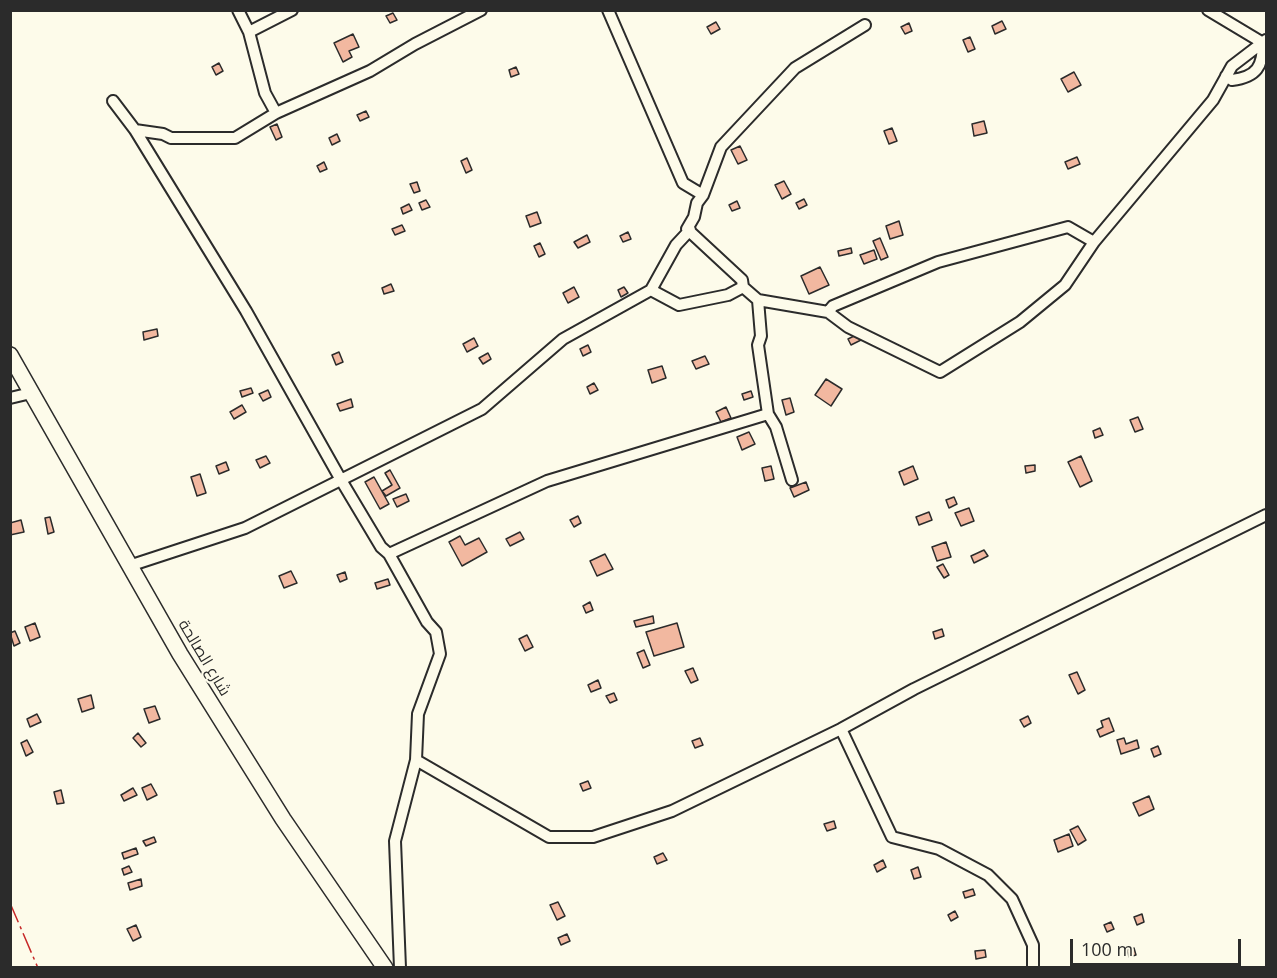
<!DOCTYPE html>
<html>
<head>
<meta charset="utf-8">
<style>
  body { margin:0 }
  #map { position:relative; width:1277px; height:978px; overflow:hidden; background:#fdfbea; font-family:"Open Sans",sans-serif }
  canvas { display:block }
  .frame { position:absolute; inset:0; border:12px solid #2b2b2b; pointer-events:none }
  .scale { position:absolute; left:1070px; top:939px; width:171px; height:27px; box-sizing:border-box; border:3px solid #2b2b2b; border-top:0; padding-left:8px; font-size:18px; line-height:21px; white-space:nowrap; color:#2b2b2b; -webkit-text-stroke:4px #fdfbea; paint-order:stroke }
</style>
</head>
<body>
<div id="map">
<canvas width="1277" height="978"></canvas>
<div class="frame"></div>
<div class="scale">100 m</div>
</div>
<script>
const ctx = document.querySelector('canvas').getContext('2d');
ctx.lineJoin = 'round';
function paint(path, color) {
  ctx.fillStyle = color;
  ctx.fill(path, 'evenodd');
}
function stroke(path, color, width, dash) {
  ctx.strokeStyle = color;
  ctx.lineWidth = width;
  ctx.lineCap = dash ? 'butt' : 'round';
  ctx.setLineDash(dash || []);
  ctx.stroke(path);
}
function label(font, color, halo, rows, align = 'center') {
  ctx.font = font + ' "Open Sans",Cairo,sans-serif';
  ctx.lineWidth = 4.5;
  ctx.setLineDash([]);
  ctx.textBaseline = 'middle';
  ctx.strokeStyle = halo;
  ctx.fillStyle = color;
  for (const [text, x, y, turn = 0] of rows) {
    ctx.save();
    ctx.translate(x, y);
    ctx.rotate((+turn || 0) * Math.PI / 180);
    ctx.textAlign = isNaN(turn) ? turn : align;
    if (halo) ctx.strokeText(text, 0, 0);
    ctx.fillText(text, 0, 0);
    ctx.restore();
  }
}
const building = new Path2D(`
  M393,13L397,20L390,23L386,16Z
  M1002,21L1006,29L995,34L992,26Z
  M716,22L720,29L711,34L707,27Z
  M909,23L912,31L905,34L901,27Z
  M353,34L359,47L349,51L352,57L343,62L334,43Z
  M970,37L975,49L968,52L963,40Z
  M219,63L223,71L216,75L212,67Z
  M516,67L519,74L511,77L509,70Z
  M1074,72L1081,85L1068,92L1061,79Z
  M366,111L369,117L360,121L357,115Z
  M984,121L987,133L974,136L972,124Z
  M277,124L282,137L276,140L270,127Z
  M892,128L897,141L889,144L884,131Z
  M337,134L340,141L332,145L329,138Z
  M740,146L747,160L738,164L731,150Z
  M1077,157L1080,164L1068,169L1065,162Z
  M467,158L472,170L466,173L461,161Z
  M324,162L327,169L320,172L317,166Z
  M784,181L791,194L782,199L775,185Z
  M417,182L420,191L414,193L410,184Z
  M804,199L807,205L799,209L796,203Z
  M426,200L430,207L422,210L419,203Z
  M737,201L740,208L732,211L729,205Z
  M409,204L412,210L403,214L401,208Z
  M537,212L541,223L530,227L526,216Z
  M899,221L903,235L890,239L886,226Z
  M402,225L405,231L395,235L392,229Z
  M628,232L631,239L623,242L620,236Z
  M587,235L590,242L578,248L574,242Z
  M880,238L888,257L881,260L873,241Z
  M540,243L545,254L539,257L534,246Z
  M851,248L852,253L839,256L838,251Z
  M874,250L877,259L864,264L860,255Z
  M820,267L829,285L809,294L801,276Z
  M391,284L394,291L384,294L382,288Z
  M574,287L579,297L568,303L563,293Z
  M624,287L628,293L621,297L618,290Z
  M157,329L158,336L144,340L143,332Z
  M860,333L863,339L851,345L848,339Z
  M474,338L478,346L467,352L463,344Z
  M588,345L591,352L583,356L580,349Z
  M339,352L343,362L336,365L332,355Z
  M488,353L491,359L483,364L479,358Z
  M705,356L709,364L696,369L692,361Z
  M662,366L666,378L652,383L648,370Z
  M826,379L842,389L831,406L815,395Z
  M594,383L598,390L590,394L587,387Z
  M251,388L253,393L242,397L240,391Z
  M268,390L271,397L263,401L259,394Z
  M751,391L753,397L744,400L742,394Z
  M790,398L794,412L786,415L782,400Z
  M351,399L353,407L340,411L337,404Z
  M242,405L246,412L234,419L230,412Z
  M726,407L731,418L721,422L716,412Z
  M1138,417L1143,429L1135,432L1130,420Z
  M1100,428L1103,435L1095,438L1093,431Z
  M749,432L755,444L742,450L737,437Z
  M266,456L270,463L260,468L256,460Z
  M1081,456L1092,481L1080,487L1068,462Z
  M226,462L229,470L219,474L216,466Z
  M1035,465V471L1026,473L1025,466Z
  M771,466L774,479L765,481L762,468Z
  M913,466L918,479L904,485L899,472Z
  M390,470L400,488L386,496L382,491L392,485L385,473Z
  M200,474L206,493L197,496L191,477Z
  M374,477L389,504L380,509L365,482Z
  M806,482L809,490L794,497L790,488Z
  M406,494L409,501L397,507L393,499Z
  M954,497L957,504L949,508L946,500Z
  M969,508L974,521L961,526L955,513Z
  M929,512L932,520L919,525L916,517Z
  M578,516L581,523L574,527L570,520Z
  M50,517L54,532L48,534L45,518Z
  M21,520L24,532L10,535V523Z
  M520,532L524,539L510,546L506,539Z
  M460,536L465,545L479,538L487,552L462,566L449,542Z
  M946,542L951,557L937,561L932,547Z
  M984,550L988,556L974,563L971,556Z
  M605,554L613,569L597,576L590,561Z
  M943,564L949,575L944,578L937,567Z
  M291,571L297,583L284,588L279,576Z
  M345,572L347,579L340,582L337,575Z
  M388,579L390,585L377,589L375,583Z
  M590,602L593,610L586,613L583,606Z
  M653,616L654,623L636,627L634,621Z
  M35,623L40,637L30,641L25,627Z
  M677,623L684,647L654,656L646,632Z
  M942,629L944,636L935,639L933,632Z
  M15,631L20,643L14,646L10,633Z
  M527,635L533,647L525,651L519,639Z
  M644,650L650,665L643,668L637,653Z
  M693,668L698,680L691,683L685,671Z
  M1077,672L1085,690L1078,694L1069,675Z
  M598,680L601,688L591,692L588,685Z
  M614,693L617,700L610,703L606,696Z
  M91,695L94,708L82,712L78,699Z
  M155,706L160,719L149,723L144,709Z
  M37,714L41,722L30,727L27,719Z
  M1028,716L1031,723L1024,727L1020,720Z
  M1109,718L1114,731L1100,737L1097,730L1103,727L1101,721Z
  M138,733L146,743L141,747L133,738Z
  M700,738L703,745L695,748L692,741Z
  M1124,738L1126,744L1137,740L1139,748L1121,754L1117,740Z
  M27,740L33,752L26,756L21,743Z
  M1158,746L1161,754L1154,757L1151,749Z
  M588,781L591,788L583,791L580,784Z
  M151,784L157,795L147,800L142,788Z
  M133,788L137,795L124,801L121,795Z
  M61,790L64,803L57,804L54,792Z
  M1149,796L1154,809L1139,816L1133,803Z
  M834,821L836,828L827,831L824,824Z
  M1078,826L1086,840L1078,845L1070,830Z
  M1069,834L1073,846L1058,852L1054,840Z
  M154,837L156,842L146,846L143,841Z
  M136,848L138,854L124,859L122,853Z
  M663,853L667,860L657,864L654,857Z
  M883,860L886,867L877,872L874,865Z
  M129,866L132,872L124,875L122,869Z
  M918,867L921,877L914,879L911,870Z
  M141,879L142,886L130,890L128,883Z
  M973,889L975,895L965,898L963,892Z
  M558,902L565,916L557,920L550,905Z
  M955,911L958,917L951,921L948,915Z
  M1142,914L1144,922L1137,925L1134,917Z
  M1111,922L1114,929L1107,932L1104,925Z
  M136,925L141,937L133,941L127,929Z
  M567,934L570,941L561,945L558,938Z
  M1134,948L1136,955L1129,957L1127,950Z
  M985,950L986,957L976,959L975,951Z`);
paint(building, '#f2b8a0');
stroke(building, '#2b2b2b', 1.5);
const street = new Path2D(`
  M238,10L249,32L265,93L276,113
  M608,10L683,183L703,195
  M1208,10L1263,43C1263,66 1257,77 1232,80L1226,76
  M249,32L292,10
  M113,101L135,130L163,134L171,138H235L276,113L370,71L415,44L481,10
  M135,130L246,311L341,480L381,547L389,554L427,622L436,632L440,654L418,714L416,760L549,837H593L672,811L841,729L914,689L1266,515
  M687,229L742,280L743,287L758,300L828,312L848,327L940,372L1020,322L1065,285L1094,242L1213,100L1232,66L1266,40
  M651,290L679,305L728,295L743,287
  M758,300L761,336L758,345L768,414L776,427L792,480
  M828,312L833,306L938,262L1068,227L1094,242
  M10,398L31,393
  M389,554L547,481L768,414
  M129,566L245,528L482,409L563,339L651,290L676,245L690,230L687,229L694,217L697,203L703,195L721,147L795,68L865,25
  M841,729L892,837L939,849L988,875L1012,899L1033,945V968
  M400,968L395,841L416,760`);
const secondary = new Path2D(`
  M10,355L180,654L283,819L385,968`);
stroke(street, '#2b2b2b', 14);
stroke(secondary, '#2b2b2b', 18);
stroke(street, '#fdfbea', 10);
stroke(secondary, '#fdfbea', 15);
stroke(new Path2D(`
  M10,903L38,968`), '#c62828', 1.5, [21, 4.5, 3, 4.5]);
label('16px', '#2b2b2b', '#fdfbea', [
  ["شارع الصالحة",204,658,59]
]);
</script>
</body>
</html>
